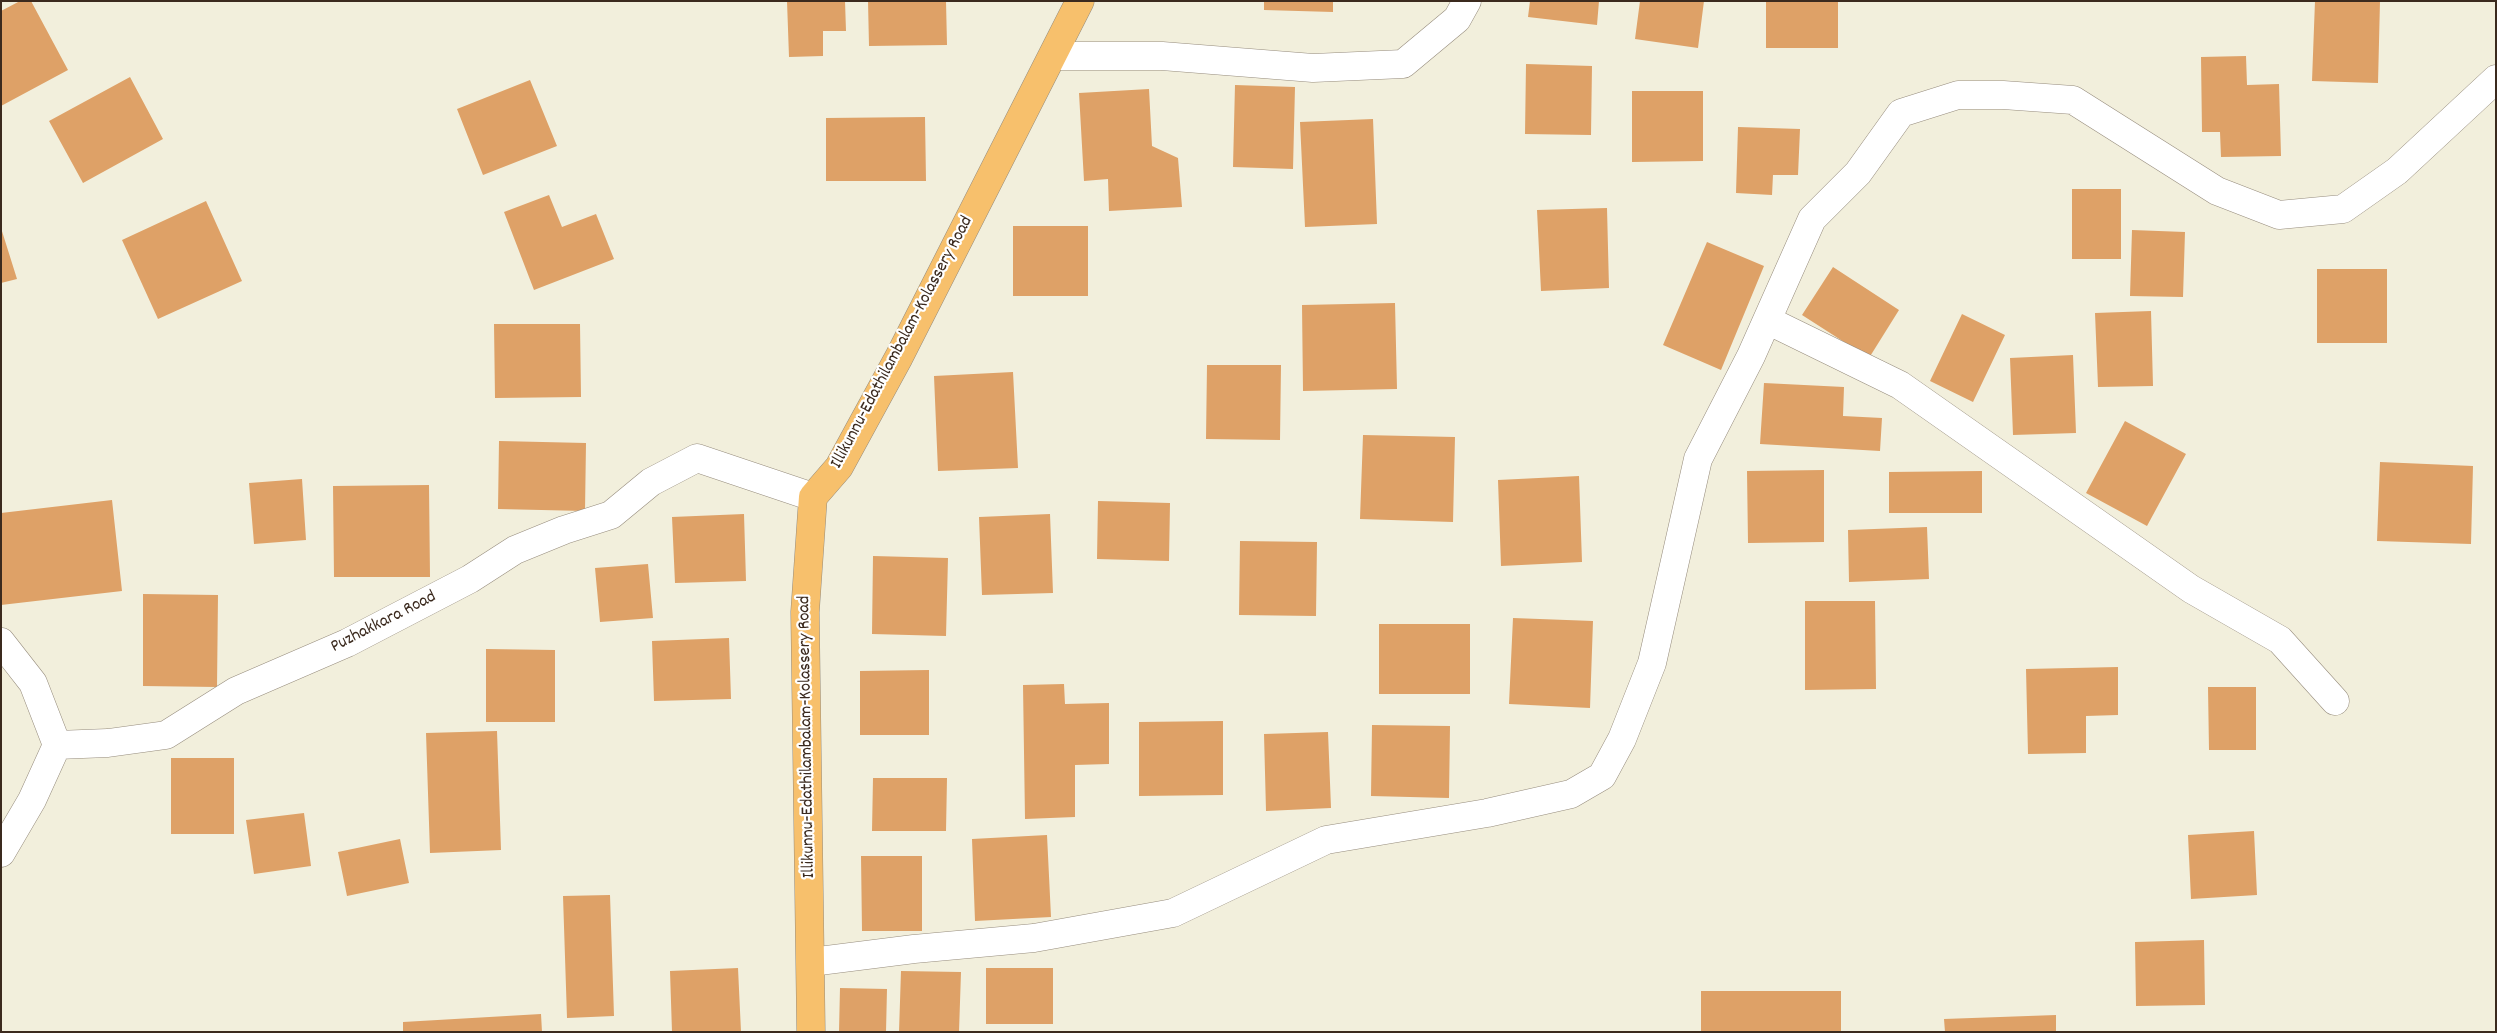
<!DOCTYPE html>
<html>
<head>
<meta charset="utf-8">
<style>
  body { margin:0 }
  #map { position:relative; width:2497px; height:1033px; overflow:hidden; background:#f2efdc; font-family:Dekko,sans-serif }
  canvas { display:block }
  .frame { position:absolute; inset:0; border:2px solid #3b2a1e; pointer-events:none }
</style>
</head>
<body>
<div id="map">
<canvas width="2497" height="1033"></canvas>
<div class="frame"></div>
</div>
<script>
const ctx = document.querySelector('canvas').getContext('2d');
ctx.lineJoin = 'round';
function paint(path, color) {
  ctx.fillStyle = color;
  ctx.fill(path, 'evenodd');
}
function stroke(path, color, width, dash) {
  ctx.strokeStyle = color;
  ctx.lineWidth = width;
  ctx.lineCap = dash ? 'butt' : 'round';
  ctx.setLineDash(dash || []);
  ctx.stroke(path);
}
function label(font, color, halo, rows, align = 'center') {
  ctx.font = font + ' Dekko,sans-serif';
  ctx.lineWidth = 4.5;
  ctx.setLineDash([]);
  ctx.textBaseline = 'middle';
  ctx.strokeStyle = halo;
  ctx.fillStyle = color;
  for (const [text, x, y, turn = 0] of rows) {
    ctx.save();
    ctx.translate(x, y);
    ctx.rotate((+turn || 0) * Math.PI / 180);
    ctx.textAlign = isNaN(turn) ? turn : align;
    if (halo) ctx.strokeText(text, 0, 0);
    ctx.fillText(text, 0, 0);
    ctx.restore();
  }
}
paint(new Path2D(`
  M20,1H31L68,70L1,106V11Z
  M787,1H845L846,31H823V56L789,57Z
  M868,1H946L947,45L869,46Z
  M1264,1H1333V12L1264,10Z
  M1530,1H1599L1597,25L1528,17Z
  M1640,1H1704L1698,48L1635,39Z
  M1766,1H1838V48H1766Z
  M2315,1H2380L2378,83L2312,81Z
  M2246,56L2247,85L2279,84L2281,156L2221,157L2220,132H2202L2201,57Z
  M1526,64L1592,66L1591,135L1525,134Z
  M130,77L163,139L83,183L49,121Z
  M530,80L557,146L483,175L457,109Z
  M1235,85L1295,87L1293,169L1233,167Z
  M1149,89L1152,146L1178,158L1182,207L1109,211L1108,179L1084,181L1079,93Z
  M1632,91H1703V161L1632,162Z
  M925,117L926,181H826V118Z
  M1373,119L1377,224L1305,227L1300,122Z
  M1738,127L1800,129L1798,175H1773L1772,195L1736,193Z
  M2072,189H2121V259H2072Z
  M549,195L562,227L596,214L614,259L534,290L504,212Z
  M206,201L242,281L158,319L122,240Z
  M1607,208L1609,288L1541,291L1537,210Z
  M1013,226H1088V296H1013Z
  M1,228L17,279L1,283Z
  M2132,230L2185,232L2183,297L2130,296Z
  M1707,242L1764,266L1721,370L1663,345Z
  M1833,267L1899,310L1869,358L1802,315Z
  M2317,269H2387V343H2317Z
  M1395,303L1397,389L1303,391L1302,305Z
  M2151,311L2153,386L2098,387L2095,313Z
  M1962,314L2005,335L1973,402L1930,381Z
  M494,324H580L581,397L495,398Z
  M2073,355L2076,433L2013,435L2010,358Z
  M1207,365H1281L1280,440L1206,439Z
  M1013,372L1018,468L938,471L934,376Z
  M1764,383L1844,387L1843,416L1882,418L1880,451L1760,444Z
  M2125,421L2186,454L2147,526L2086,493Z
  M1363,435L1455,437L1453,522L1360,519Z
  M499,441L586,443L585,511L498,509Z
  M2380,462L2473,466L2471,544L2377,541Z
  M1824,470V542L1748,543L1747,471Z
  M1982,471V513H1889V472Z
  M1579,476L1582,562L1501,566L1498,480Z
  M302,479L306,540L254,544L249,483Z
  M429,485L430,577H334L333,486Z
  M112,500L122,591L1,605V513Z
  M1098,501L1170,503L1169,561L1097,559Z
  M744,514L746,581L675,583L672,517Z
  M1050,514L1053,593L982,595L979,517Z
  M1927,527L1929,579L1849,582L1848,530Z
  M1240,541L1317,542L1316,616L1239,615Z
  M873,556L948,558L946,636L872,634Z
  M648,564L653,618L600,622L595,568Z
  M143,594L218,595L217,687L143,686Z
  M1805,601H1875L1876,689L1805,690Z
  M1513,618L1593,621L1590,708L1509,704Z
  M1379,624H1470V694H1379Z
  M729,638L731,699L654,701L652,641Z
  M486,649L555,650V722H486Z
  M2118,667V715L2086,716V753L2028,754L2026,669Z
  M929,670V735H860V671Z
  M1064,684L1065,704L1109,703V764L1075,765V817L1025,819L1023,685Z
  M2208,687H2256V750H2209Z
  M1223,721V795L1139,796V722Z
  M1372,725L1450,726L1449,798L1371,796Z
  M497,731L501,850L430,853L426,733Z
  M1328,732L1331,808L1266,811L1264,734Z
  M171,758H234V834H171Z
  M873,778H947L946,831H872Z
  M304,813L311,866L254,874L246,820Z
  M2254,831L2257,895L2191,899L2188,835Z
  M1047,835L1051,917L975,921L972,839Z
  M400,839L409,883L347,896L338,852Z
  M861,856H922V931H862Z
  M610,895L614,1016L567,1018L563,896Z
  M2204,940L2205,1005L2136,1006L2135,942Z
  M738,968L741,1032H672L670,971Z
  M986,968H1053V1024H986Z
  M901,971L961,972L959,1032H899Z
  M840,988L887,989L886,1032H839Z
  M1701,991H1841V1032H1701Z
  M541,1014L542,1032H403V1022Z
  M2056,1015V1032H1945L1944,1019Z`), '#dea167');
const minor = new Path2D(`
  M1053,56H1162L1313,68L1403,64L1457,19L1467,1
  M1767,320L1900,385L2191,589L2280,640L2335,701
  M1,642L33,683L57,745
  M1,853L32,800L57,745L108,743L166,735L236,691L347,643L470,579L515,550L564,530L611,515L651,482L697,458L813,497
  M811,962L914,949L1034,938L1173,913L1326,840L1487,813L1571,794L1602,776L1622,739L1652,663L1698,459L1751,356L1812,219L1858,173L1901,113L1958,95H2003L2073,100L2217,191L2279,215L2343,209L2397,171L2496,79`);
const major = new Path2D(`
  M811,1032L805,612L813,497L839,467L899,357L1080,1`);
stroke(minor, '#968c7d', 29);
stroke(major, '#968c7d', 29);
stroke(minor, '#fff', 28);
stroke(major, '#f7c06c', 28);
label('18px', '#3b2a1e', '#fff', [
  ["Illikunnu-Edathilambalam-Kolassery Road",903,343,-62],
  ["Puzhakkara Road",384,623,-27],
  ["Illikunnu-Edathilambalam-Kolassery Road",808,737,-91]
]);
</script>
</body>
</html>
